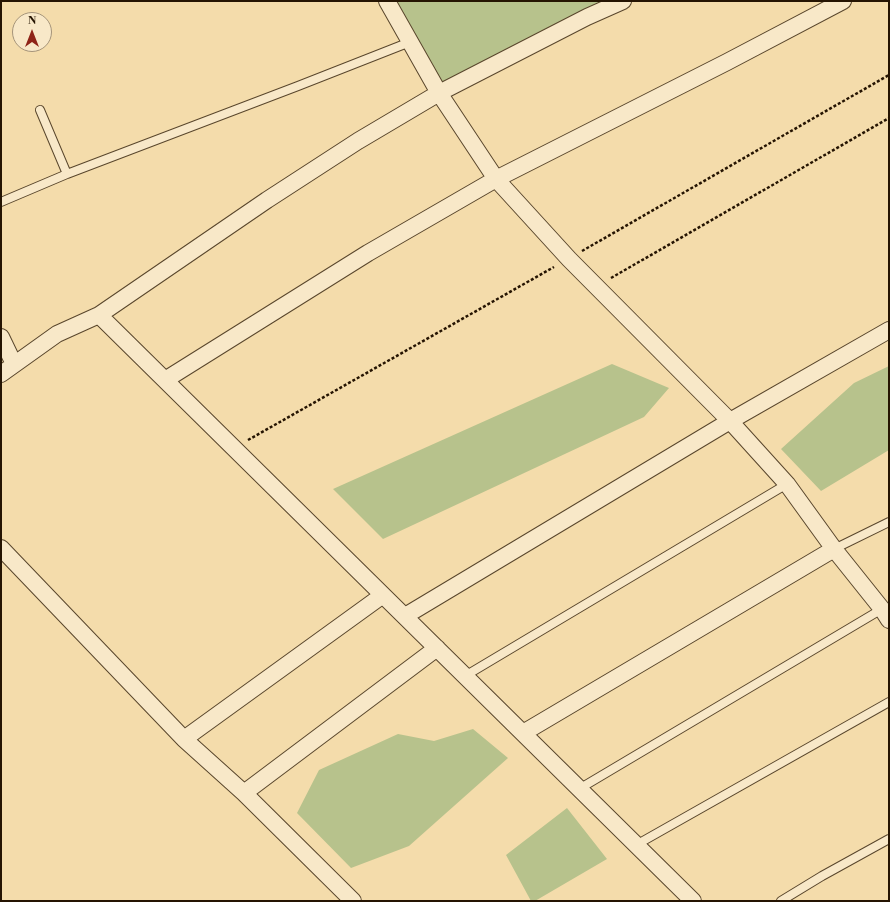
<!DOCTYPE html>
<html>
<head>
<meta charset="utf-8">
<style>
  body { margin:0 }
  #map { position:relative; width:890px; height:902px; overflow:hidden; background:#f4dcab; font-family:"Libre Bodoni",serif }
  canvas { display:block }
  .frame { position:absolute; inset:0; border:2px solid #251402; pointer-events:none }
  .north { position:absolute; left:12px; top:12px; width:40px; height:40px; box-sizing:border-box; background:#f8e8c8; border:1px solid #a49379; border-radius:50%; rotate:0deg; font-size:11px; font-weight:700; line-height:16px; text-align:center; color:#251402 }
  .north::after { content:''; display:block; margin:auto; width:14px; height:18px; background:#8f2418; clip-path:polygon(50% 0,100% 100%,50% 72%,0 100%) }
</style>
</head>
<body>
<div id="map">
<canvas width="890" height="902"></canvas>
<div class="frame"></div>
<div class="north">N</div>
</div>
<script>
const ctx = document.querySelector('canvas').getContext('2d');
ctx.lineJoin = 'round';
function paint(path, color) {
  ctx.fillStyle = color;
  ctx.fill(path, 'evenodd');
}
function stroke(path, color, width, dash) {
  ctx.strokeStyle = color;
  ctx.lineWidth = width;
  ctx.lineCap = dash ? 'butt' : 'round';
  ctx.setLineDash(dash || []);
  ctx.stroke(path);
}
paint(new Path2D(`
  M392,1H605L442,84Z
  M612,364L669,388L644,417L383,539L333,489Z
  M889,366V450L821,491L781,449L854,383Z
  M473,729L508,758L409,846L351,868L297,813L319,770L398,734L434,741Z
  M567,808L607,859L535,901H531L506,855Z`), '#b7c28c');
const service = new Path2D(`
  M40,110L67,174
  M1,202L67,174L298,86L410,42
  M834,549L889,522
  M465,676L787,484
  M579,789L882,609
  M636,845L889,702
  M781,901L822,876L889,839`);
const minor = new Path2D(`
  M387,1L439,93L496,179L569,259L730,421L787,484L834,549L882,609L889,620
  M99,315L693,901
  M1,337L14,364
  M1,374L57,334L99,315L267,200L358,141L439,93L587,17L623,1
  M165,380L368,253L496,179L727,62L843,1
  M1,548L184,739L244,793L353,901
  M405,616L730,421L889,330
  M523,733L834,549
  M184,739L383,595
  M244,793L437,648`);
stroke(service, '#59462c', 10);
stroke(minor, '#59462c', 18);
stroke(new Path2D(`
  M582,251L812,119L889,75
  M611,278L889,118
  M248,440L554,267`), '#251402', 2.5, [3, 2]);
stroke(service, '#f8e8c8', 8);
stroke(minor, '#f8e8c8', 16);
</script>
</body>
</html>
